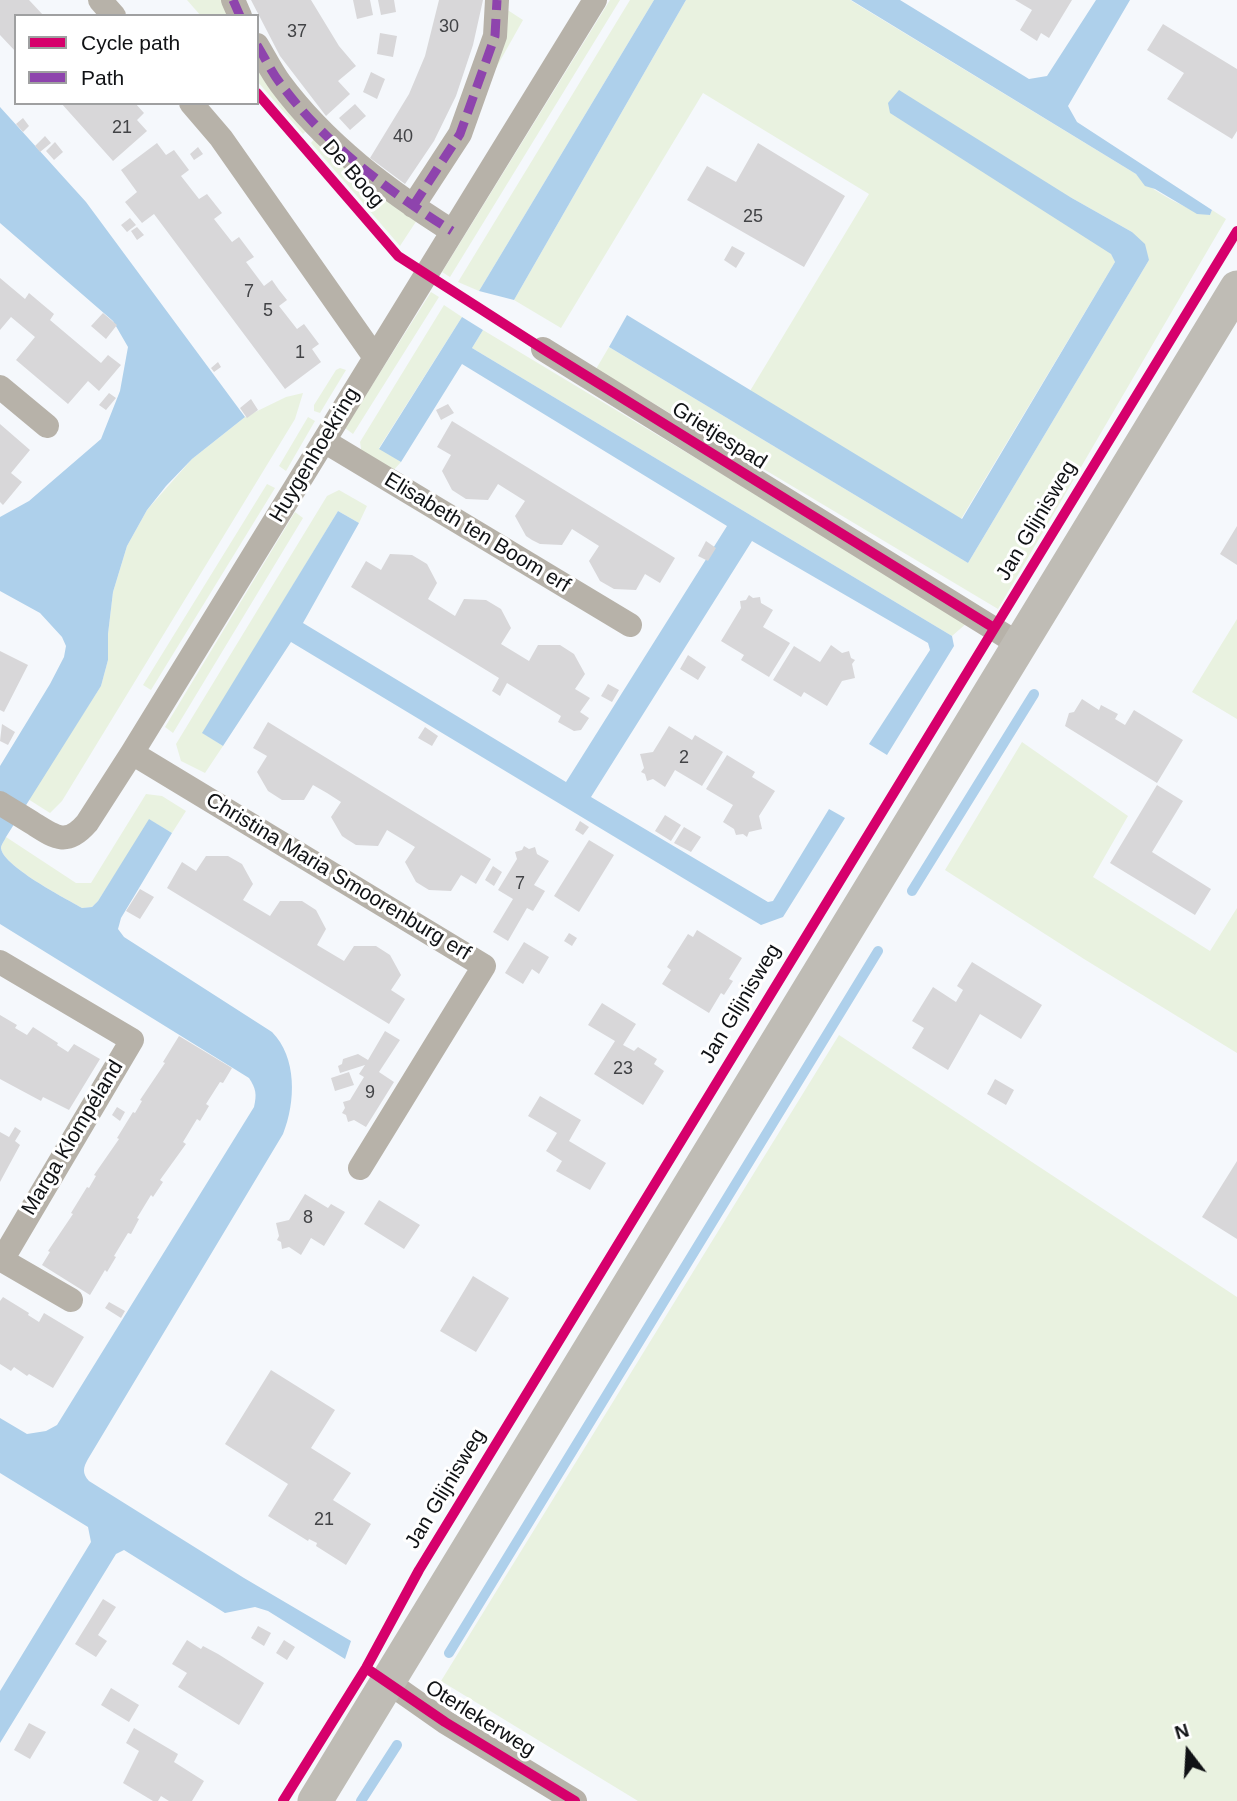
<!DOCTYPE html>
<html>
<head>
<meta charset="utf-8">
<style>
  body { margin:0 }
  #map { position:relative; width:1237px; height:1801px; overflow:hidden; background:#f5f8fc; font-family:Arial,sans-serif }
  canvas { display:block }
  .legend { position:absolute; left:14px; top:14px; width:245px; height:91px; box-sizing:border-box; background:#fff; border:2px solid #9fa0a1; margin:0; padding:9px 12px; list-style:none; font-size:21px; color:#101215 }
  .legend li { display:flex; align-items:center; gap:14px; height:35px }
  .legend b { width:35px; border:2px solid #9fa0a1 }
  .north { position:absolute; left:1153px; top:1717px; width:70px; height:70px; -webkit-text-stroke:5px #fff; paint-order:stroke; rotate:343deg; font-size:19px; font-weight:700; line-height:28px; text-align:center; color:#101215 }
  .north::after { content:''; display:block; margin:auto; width:24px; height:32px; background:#101215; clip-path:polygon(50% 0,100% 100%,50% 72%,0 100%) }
</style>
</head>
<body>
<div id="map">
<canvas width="1237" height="1801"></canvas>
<ul class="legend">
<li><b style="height:9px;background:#d6006c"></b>Cycle path</li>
<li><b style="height:9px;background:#8e44ad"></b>Path</li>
</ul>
<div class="north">N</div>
</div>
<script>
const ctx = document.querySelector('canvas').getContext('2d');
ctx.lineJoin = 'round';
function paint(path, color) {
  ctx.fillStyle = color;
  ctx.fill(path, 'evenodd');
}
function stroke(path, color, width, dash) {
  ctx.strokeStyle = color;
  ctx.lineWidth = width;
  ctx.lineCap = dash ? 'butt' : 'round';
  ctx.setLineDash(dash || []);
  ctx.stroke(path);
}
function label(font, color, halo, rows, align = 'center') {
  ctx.font = font + ' Arial,sans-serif';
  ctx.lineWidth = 6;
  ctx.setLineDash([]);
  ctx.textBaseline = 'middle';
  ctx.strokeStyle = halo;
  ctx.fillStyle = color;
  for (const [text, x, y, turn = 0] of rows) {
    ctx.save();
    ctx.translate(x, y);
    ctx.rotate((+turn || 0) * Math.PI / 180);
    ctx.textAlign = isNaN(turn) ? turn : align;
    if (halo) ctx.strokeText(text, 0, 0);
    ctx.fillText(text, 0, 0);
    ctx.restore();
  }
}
paint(new Path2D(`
  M187,0H224L230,16H201Z
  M610,0H620L450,277L442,272Z
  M630,0H654L479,291L458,282Z
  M686,0H850L1136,174C1146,188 1192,213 1210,215L1212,210L1226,219L998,609L596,369L609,347L968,563L1149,260L1132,232L1070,197L1111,254L1115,262L961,519L750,391L869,194L703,93L561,328L514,300Z
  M506,9L523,20L487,84Z
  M257,63L306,131L303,134L257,81Z
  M315,138L417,220L400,246L311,143Z
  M431,292L439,297L353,434L345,428Z
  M444,305L462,317L379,448L401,462L391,473L362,455L360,442Z
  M483,330L968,622L952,636L472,348Z
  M340,368L346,370L320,413L314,411V405L336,370Z
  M303,393L295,419L62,801L50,813L28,799L101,686L108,660V634L113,592L127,546L147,510L192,459L245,417L286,397Z
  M308,417L315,421L286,471L279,466Z
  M267,484L275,488L151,690L143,685Z
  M339,490L367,506L359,523L338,511L203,733L223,746L205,773L181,761L176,744L327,496Z
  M295,512L303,518L173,733L165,727Z
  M1237,619V719L1192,692Z
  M1022,742L1128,816L1093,877L1210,951L1237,908V1053L1084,959L945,870Z
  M146,794L162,796L186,811L172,833L150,820L98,901L92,907L82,908C67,899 0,865 1,847C2,843 5,840 6,837L76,883H91Z
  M839,1035L1237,1297V1801H638L441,1681Z`), '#e9f2e0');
paint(new Path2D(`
  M654,0H686L514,300L479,291Z
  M851,0H900L1029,79L1047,76L1096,0H1130L1068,106L1077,122L1212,210L1210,215L1197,214L1155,189L1145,186L1136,174Z
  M899,90L1070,197L1132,232L1145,244L1149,260L968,563L609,347L627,315L962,519L1115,262L1111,254L890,113L888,103Z
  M0,107L86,202L245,417L192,459L166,486L147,510L127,546L113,592L108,634V660L101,686L6,837C5,840 2,843 1,847C0,865 67,899 82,908L92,907L98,901L149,819L172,833L121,918L118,929L124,937L272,1032C297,1057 296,1102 283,1134L88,1459C83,1468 82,1473 89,1481L244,1578L351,1641L345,1659L268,1611L255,1607L225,1613L124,1550L116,1554L0,1743V1691L91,1542L88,1527L0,1473V1418L27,1434L46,1431L57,1425L254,1107C257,1094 256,1089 249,1078L0,924V766L50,684L64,657L66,646L62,637L40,613L0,591V517L29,501L101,439L120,391L128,347L113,321L0,223Z
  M462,317L483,330L472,348L952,636L954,646L887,755L869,744L930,650L928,643L752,541L591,797L768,902L773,901L829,809L845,818L783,917L761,925L291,642L223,746L202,733L338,511L359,523L303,623L566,782L727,526L462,364L401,462L379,449Z`), '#aed0eb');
stroke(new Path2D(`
  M912,891L1034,694
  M449,1653L878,951
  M361,1801L397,1745`), '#aed0eb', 10);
paint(new Path2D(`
  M0,0H29L44,16H16V52L0,35Z
  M251,0H311L339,46L356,66L338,81L350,94L326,116L280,56Z
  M353,0H370L373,15L357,19Z
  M378,0H394L396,12L381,15Z
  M439,0H483L473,45L456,96L434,141L405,184L370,158L409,94L425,56Z
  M1015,0H1072L1049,38L1041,33L1037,41L1020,30L1032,10Z
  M1163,24L1237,69V131L1232,139L1167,99L1184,73L1147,50Z
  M380,33L397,36L393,57L377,54Z
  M371,72L385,79L377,99L363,92Z
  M61,103H135L144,113L137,120L147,131L113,161Z
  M355,104L366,116L350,130L339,118Z
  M23,118L29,126L23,132L16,124Z
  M45,136L51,143L40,152L35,146Z
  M55,142L63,152L54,160L46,151Z
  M157,143L166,155L174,150L189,170L181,176L199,199L207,194L222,213L214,219L232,242L239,237L254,257L246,262L264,286L272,280L279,290L287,300L279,306L297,329L304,324L319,344L312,349L321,362L285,389L154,214L142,223L125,202L137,192L121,170Z
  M758,143L845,196L804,267L687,200L707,166L736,182Z
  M198,147L203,154L194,160L190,154Z
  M130,218L136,225L127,232L121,225Z
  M137,227L144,235L137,240L131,231Z
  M732,246L745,253L736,268L724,260Z
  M0,278L25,299L29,293L42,304L54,314L50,320L101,363L108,355L121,365L99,391L88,381L68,404L16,360L35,337L11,317L0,330Z
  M103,313L117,325L106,339L91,326Z
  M218,362L221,367L214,372L211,368Z
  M109,393L116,398L106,410L99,405Z
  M251,399L258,410L247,418L240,408Z
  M448,404L454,413L441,420L436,410Z
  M452,421L675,558L660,583L645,574L636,590L614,589L600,581L589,561L599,546L572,529L562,545L540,544L532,540L526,536L515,516L525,501L498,484L488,500L466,499L452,490L442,471L451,455L437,447Z
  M0,424L30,450L11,473L22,482L3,505L0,502Z
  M1237,526V565L1220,554Z
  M706,541L716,548L708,561L698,556Z
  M390,554L412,555L427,564L437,583L428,599L455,616L464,599L486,600L501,609L511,628L501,644L529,661L538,645H560L574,654L585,674L575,689L590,698L580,712L589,718L581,730L574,731L558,722L561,716L507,683L500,696L492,691L499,678L351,587L366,561L381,570Z
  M749,595L753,598L760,597L761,603L773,610L763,627L790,643L769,677L741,660L744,655L721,641L741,608L740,601L746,600Z
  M831,645L842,653L849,651L851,658L855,660L852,664L855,678L842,681L827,706L804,692L801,697L773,680L794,646L820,662Z
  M0,651L28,665L4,712L0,710Z
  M688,655L706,667L698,680L680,669Z
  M608,684L619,690L612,702L601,696Z
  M1082,699L1099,710L1101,705L1118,714L1115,719L1125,725L1134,710L1183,740L1157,783L1065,726L1069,713L1074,712Z
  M268,722L491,859L476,884L461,875L451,891L429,890L416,882L405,862L415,847L387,830L378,846L356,845L348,840L342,836L331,817L341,802L327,793L313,785L304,800H282L268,791L257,772L267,756L253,748Z
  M2,724L15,732L8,745L0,741Z
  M669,726L692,740L695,735L723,752L702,786L675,770L665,787L653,779L647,781L645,774L641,772L644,768L640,754L653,752Z
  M425,727L438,736L432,746L418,738Z
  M727,755L755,772L752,777L775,791L759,816L762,829L749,832L747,837L743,834L736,835L734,829L723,822L733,805L706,789Z
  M1157,785L1183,801L1152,852L1211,889L1195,915L1110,863Z
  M665,815L681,825L671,841L655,831Z
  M580,821L589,827L583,835L575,830Z
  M684,827L701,837L691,852L674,843Z
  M589,840L614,855L579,912L554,896Z
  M524,846L529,849L535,847L537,854L549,861L534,885L545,891L533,911L527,908L508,941L493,932L513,899L498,890L517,859L515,852L522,850Z
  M206,856H228L242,864L253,884L243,900L270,916L280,901H302L316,910L326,929L317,945L344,961L354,946H376L390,955L401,975L391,990L405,999L389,1024L167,888L182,862L196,871Z
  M493,866L502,872L494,886L485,880Z
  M140,889L154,897L140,919L126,911Z
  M697,930L742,958L729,979L733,981L724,995L721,993L709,1013L662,984L671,970L667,967L688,934L693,937Z
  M569,933L577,938L572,946L564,941Z
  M524,942L549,957L539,974L532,969L523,984L505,973Z
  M972,962L1042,1005L1021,1039L980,1014L948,1070L912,1048L924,1028L912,1021L933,987L956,1002L963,990L957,986Z
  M602,1003L636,1024L623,1045L634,1051L638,1047L657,1059L654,1064L664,1071L643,1105L594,1074L615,1041L588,1025Z
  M0,1015L17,1025L15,1028L27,1035L33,1027L58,1043L57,1045L68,1052L74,1044L100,1059L69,1110L43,1097L41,1101L0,1079Z
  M385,1031L400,1040L379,1072L394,1082L366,1127L354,1120L348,1122L346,1115L342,1113L345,1108L343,1102L350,1100L364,1077L359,1074L365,1065L340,1073L338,1066L342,1064L343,1059L358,1054L368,1060Z
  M179,1036L232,1068L223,1083L220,1082L206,1104L209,1106L200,1121L197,1119L183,1142L186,1144L160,1180L163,1182L153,1197L151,1195L137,1218L139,1219L131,1234L128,1233L114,1256L116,1257L107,1272L105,1270L90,1295L42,1265L50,1252L48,1251L73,1214L71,1213L87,1187L89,1188L96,1176L94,1175L119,1139L117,1138L133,1112L135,1113L142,1101L140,1100L165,1063L163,1062Z
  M349,1072L354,1085L335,1091L331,1078Z
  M995,1079L1014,1090L1006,1105L987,1094Z
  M540,1096L581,1120L569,1141L606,1163L590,1190L556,1171L562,1161L546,1151L557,1133L528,1116Z
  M117,1107L125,1112L120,1121L112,1115Z
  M15,1127L21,1131L15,1141L20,1145L0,1182V1132L9,1137Z
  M1237,1161V1239L1202,1217Z
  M305,1194L328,1208L331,1204L345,1212L324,1246L311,1238L301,1255L289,1247L282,1249L281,1242L277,1240L279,1236L276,1223L289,1220Z
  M379,1200L420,1225L404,1249L364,1224Z
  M473,1276L509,1298L476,1352L440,1331Z
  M3,1297L29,1313L28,1315L39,1322L44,1313L84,1337L53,1388L29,1374L27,1376L14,1367L11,1371L0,1364V1301Z
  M109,1302L125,1311L121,1318L105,1308Z
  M271,1370L335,1410L311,1448L351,1473L333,1500L371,1524L346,1565L316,1546L317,1543L309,1539L308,1541L268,1516L288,1484L225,1444Z
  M103,1599L116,1607L98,1635L107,1641L96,1657L75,1644Z
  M258,1626L271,1633L264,1646L251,1638Z
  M187,1640L201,1649L203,1646L218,1654L264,1683L239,1725L178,1687L187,1673L172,1664Z
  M284,1640L295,1647L287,1660L276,1653Z
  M111,1688L139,1705L129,1722L101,1705Z
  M29,1723L46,1732L30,1759L14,1750Z
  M134,1728L178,1754L174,1762L204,1781L192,1801H169L161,1796L158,1801H153L123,1783L139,1751L126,1743Z`), '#d8d7d9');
stroke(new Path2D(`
  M100,0L114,16
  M233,0L240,16
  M257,45C265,58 271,71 280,83C325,144 388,191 452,231
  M191,103L221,138L374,356
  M413,206L460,134L495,36L497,0
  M543,349L1020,645
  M0,387L47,426
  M324,441L630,625
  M132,753L484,966L360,1168
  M0,803C11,810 23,817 34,824C56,838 67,846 87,823L132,753L595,0
  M0,962L132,1040L2,1260
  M0,1259L71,1300
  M388,1682L445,1722L575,1801`), '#b7b2a9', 24);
stroke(new Path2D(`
  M315,1801L1237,288`), '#bfbcb5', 35);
stroke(new Path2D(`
  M233,0L240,16
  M257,45C265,58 271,71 280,83C325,144 388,191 452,231
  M413,206L460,134L495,36L497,0`), '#8e44ad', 9, [18, 9]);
stroke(new Path2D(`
  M257,93L398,256L543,349L994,628
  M366,1668L445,1722L575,1801
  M283,1801L366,1668L419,1570L1237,231`), '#d6006c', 10);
label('18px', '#424346', null, [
  ["30",449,27],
  ["37",297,32],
  ["21",122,128],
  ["40",403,137],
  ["25",753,217],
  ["7",249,292],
  ["5",268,311],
  ["1",300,353],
  ["2",684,758],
  ["7",520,884],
  ["23",623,1069],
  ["9",370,1093],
  ["8",308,1218],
  ["21",324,1520]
]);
label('21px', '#101215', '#fff', [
  ["De Boog",353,174,49],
  ["Grietjespad",719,436,32],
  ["Huygenhoekring",315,455,-59],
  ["Jan Glijnisweg",1037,521,-59],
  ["Elisabeth ten Boom erf",477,533,31],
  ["Christina Maria Smoorenburg erf",338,877,31],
  ["Jan Glijnisweg",741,1004,-59],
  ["Marga Klompéland",73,1138,-59],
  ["Jan Glijnisweg",446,1489,-59],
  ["Oterlekerweg",480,1719,32]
]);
</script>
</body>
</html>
